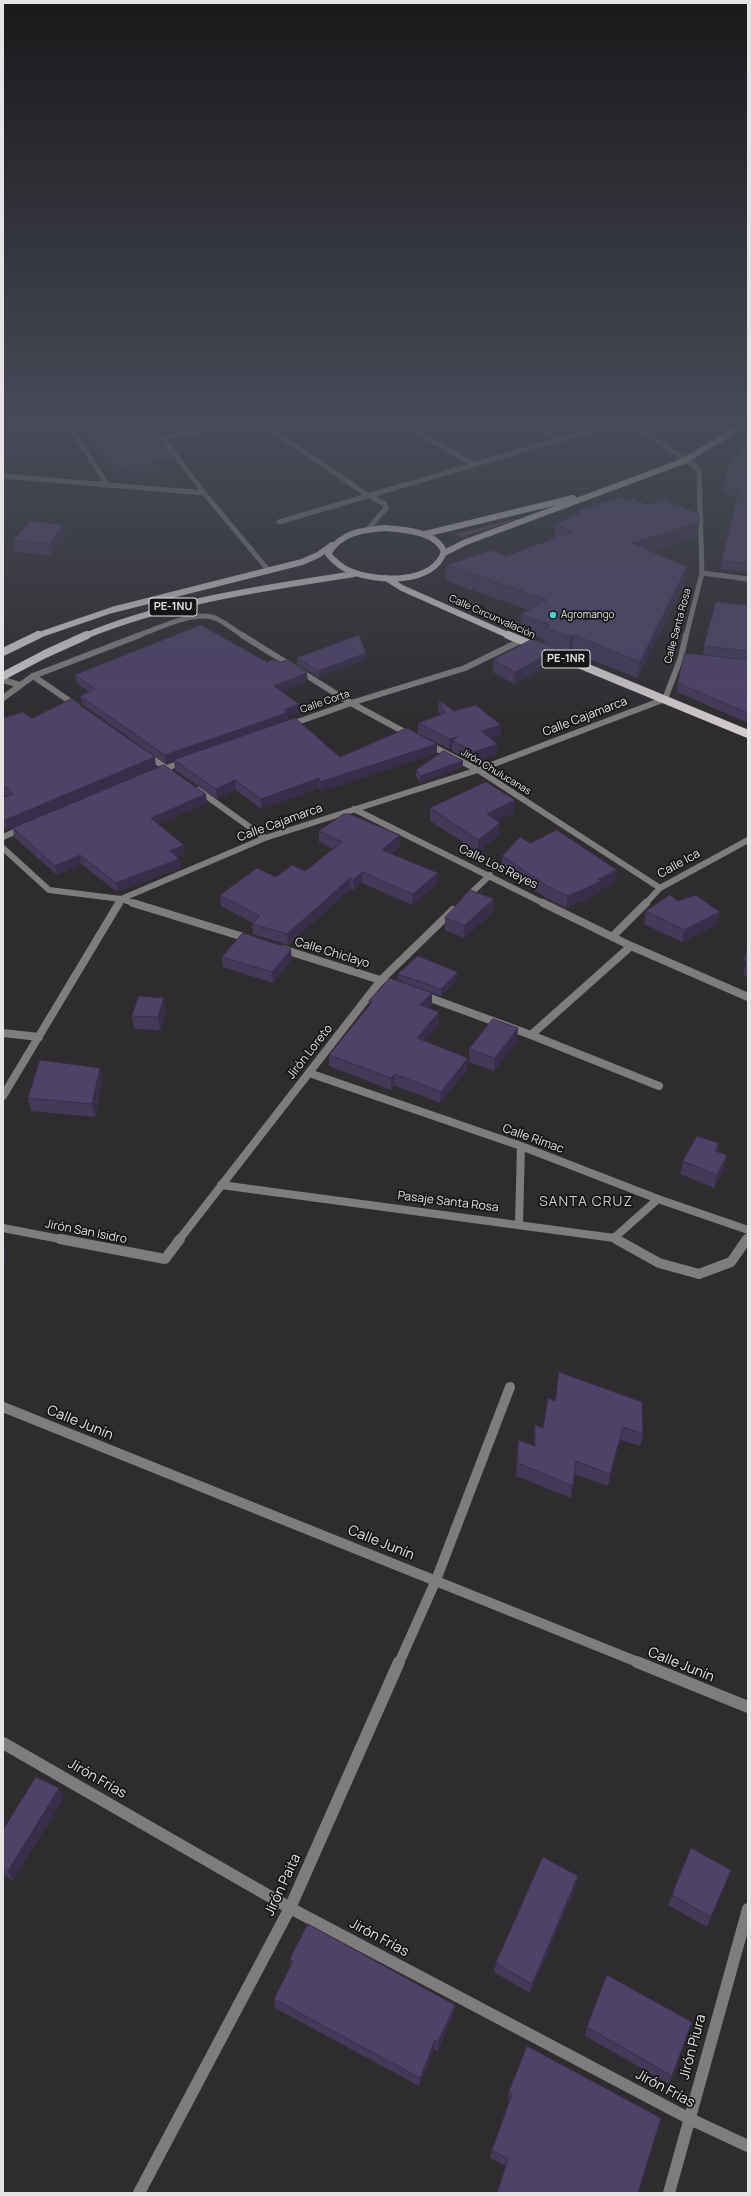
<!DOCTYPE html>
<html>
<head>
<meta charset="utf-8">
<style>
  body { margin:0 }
  #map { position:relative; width:751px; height:2196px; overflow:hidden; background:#2f2c2f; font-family:Manrope,sans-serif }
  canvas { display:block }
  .frame { position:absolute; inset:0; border:4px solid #e5e3e5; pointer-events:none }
</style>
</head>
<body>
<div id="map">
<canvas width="751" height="2196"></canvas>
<div class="frame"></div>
</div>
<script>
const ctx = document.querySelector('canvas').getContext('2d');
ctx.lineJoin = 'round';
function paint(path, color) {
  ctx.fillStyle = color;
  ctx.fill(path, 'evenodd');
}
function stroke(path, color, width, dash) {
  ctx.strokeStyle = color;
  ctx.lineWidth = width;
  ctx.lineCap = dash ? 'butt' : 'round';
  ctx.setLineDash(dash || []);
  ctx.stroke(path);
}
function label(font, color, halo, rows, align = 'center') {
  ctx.font = font + ' Manrope,sans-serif';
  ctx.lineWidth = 3.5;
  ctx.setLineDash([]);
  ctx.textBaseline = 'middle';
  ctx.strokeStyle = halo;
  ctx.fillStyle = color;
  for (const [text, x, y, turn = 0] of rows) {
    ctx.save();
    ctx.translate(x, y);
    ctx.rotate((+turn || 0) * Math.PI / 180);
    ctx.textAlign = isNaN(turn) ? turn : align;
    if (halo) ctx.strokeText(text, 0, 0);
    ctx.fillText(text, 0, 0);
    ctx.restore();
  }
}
paint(new Path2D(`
  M514,519L516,520L461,537L455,534Z`), '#5f4345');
stroke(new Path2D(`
  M68,424L108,486
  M152,424L204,493L269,571
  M263,424L369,496L385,504L386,508L368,529
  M403,424L475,465
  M532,424L561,439
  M632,424L695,466L699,471L702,573L686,636
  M271,430L296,424
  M162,438L242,424
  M3,476L204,493
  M279,522L561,439L621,424
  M702,573L748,579
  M137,636C157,629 194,610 215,618C225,622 235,631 244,636`), '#7e7c7d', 5);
stroke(new Path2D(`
  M242,635L351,703L410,735
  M33,676L77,706
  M3,680L20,685
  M3,698L33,676L140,635
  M289,725L351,703L465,668L520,641
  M428,744L478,770L660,888
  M147,755L169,770
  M159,771L185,761
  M198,790L265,838
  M354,809L545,904
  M3,837L23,828
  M3,848L49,890L121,899L136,904
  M466,898L490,875
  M118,904L121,899L265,838L478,770L665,699L681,657L686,635
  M645,904L660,888L748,840`), '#7e7c7d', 6);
stroke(new Path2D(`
  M133,903L250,939
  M543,903L631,946L748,997
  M612,937L646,903
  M282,949L396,985
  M422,995L531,1035L659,1086
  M3,1033L39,1037
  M531,1035L631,946
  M309,1073L521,1146L658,1199L748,1230
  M3,1096L119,903
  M221,1185L614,1238L658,1199
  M519,1224L521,1146
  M3,1228L65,1240
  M614,1238L618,1240
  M179,1240L381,980L453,910
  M747,1240L748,1238`), '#7e7c7d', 8);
stroke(new Path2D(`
  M60,1239L165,1259L180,1239
  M616,1239L659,1263L699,1274L731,1262L747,1239
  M3,1407L640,1663
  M399,1663L436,1580L510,1387`), '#7e7c7d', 10);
stroke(new Path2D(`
  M637,1662L748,1707
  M3,1743L290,1908L690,2119L748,2146
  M139,2193L290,1908L399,1662
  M669,2193L748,1909`), '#7e7c7d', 12);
stroke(new Path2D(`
  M385,528C404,530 437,531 444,552C432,585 377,582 350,571C340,567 334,561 328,554C341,532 362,530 385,528Z
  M425,534L573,498
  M444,553L466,542L684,461L745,424
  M386,578L402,588L510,636
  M36,636L112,610L302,562L318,555L332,545
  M85,636C170,601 264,588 354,574`), '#d0cbcd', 6);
stroke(new Path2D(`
  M508,635L748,734
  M3,652L38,635
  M3,676L45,654L87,635`), '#d0cbcd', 8);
paint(new Path2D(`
  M80,424H113L125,437L175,469L118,479L97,445L93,446Z
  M557,424H573L563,426Z
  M748,451V572L720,569L721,561L737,498L723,492L724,484L739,458Z
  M626,500L648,505L699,522L697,537L652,551L687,567L685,583L637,678L572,652L568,654L557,650L556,661L514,684L493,672V660L544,644L545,640L520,630L521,614L528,610L446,581V565L506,556L554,538L555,524L577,515V511Z
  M65,536L50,555L15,552L13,541Z
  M748,605V723L677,692L678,683L703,655L704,646Z
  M297,658L366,659L318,677L297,664Z
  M267,662L308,681L281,691L299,704L300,712L287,716L288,720L340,757L437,744V753L321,792L319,788L261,809L236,790L217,799L175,770L174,761L166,764L82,704L80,696L89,692L77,683L75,675Z
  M439,700L454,711L501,725V735L490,738L497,754L474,763L452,751V748L449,749L418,733V723L441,715L438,710Z
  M3,718H32L156,768L7,830L3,825V797L6,796L3,793Z
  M463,761L462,767L420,783L416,776V770Z
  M207,803L158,824L184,854L177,857L179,859L180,868L117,892L81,864L57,875L14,837L13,828Z
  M430,808L514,813L497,821L499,835L478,852L430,821Z
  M319,831L400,846L391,854L437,884L412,905L362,883L353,890L350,889L288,945L253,934L252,924L253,923L221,906L220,895L276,877L305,871L333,849L319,842Z
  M530,843L617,870L615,882L601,889L600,893L566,908L548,899L502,868V856Z
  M678,901L717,925L682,942L644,924L646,911Z
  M493,912L464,938L445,930V918Z
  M748,948V977L743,975L746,964L748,962L744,960L747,949Z
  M222,957L292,959L273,983L223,967Z
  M458,972L457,979L441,996L398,980V974Z
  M432,993V1005L428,1008L439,1012V1024L424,1041L467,1070L440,1103L394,1085L391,1090L329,1066V1055L369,1006V1001Z
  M166,1011L160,1030L134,1029L132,1016Z
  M517,1041L494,1071L469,1062V1049Z
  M100,1068L102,1081L95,1117L31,1111L28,1098Z
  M719,1143L717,1152L724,1168L714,1188L680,1174L683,1161Z
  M548,1398L643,1434L640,1446L620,1440L608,1486L574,1474L571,1498L516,1476L517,1453L518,1440L534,1446V1438L535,1425L543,1428Z
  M59,1788L63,1799L13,1881L3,1874V1830Z
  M731,1870L707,1927L668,1905L672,1895Z
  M578,1876L576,1886L530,1993L494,1972L496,1963Z
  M290,1959L453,2014L438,2051L434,2049L419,2086L275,2008L274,1999L291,1965Z
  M587,2027L672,2076L669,2084L585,2036Z
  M509,2092L661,2118L506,2166L490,2158L492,2150L510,2101L508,2100Z`), '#433959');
paint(new Path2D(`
  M7,424H15L3,442V430Z
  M563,424H573L563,426Z
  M91,435H96L97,445L93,446Z
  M174,459L175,469L118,479L117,468Z
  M699,522L697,537L630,558L632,543Z
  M64,525L65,536L50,555L49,544Z
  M687,567L685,583L637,678L640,662Z
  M574,635L572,652L568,654L570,637Z
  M557,649L556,661L514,684L515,672Z
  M366,653V659L318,677V671Z
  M307,673L308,681L274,694V686Z
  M299,704L300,712L287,716L288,721L166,764L165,755Z
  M501,725V735L480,741L481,731Z
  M457,737L453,741L452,748L449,749V739Z
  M437,744V753L321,792L320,782Z
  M498,744L497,754L474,763V752Z
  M155,757L156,768L7,830L5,820Z
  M463,761L462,767L420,783V776Z
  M319,778V788L261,809V799Z
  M235,780L236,790L217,799L216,789Z
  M206,794L207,803L152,827L151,818Z
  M515,800L514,813L486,827L487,814Z
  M500,823L499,835L478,852V840Z
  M400,835V846L382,861V850Z
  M184,845V854L171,860L170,851Z
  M80,855L81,864L57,875L55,866Z
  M179,859L180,868L117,892L116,883Z
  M617,870L615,882L601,889L600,893L566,908L568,896L598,879Z
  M362,872V883L353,890V880Z
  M438,873L437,884L412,905L413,894Z
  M350,878V889L288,945L287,934Z
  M494,899L493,912L464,938L465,925Z
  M720,912L717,925L682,942L684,930Z
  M291,949L292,959L273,983L272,972Z
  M458,972L457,979L441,996V989Z
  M432,993V1005L420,1016V1005Z
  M164,998L166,1011L160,1030L158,1017Z
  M439,1012V1024L417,1050V1038Z
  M518,1028L517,1041L494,1071L495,1058Z
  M468,1058L467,1070L440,1103L441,1092Z
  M100,1068L102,1081L95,1117L92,1104Z
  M395,1074L394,1085L391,1090V1078Z
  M727,1155L724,1168L714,1188L717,1175Z
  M4,1245L7,1258L3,1266V1247Z
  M623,1427L620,1440L608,1486L610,1474Z
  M59,1788L63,1799L13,1881L8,1871Z
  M578,1876L576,1886L530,1993L532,1984Z
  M455,2005L453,2014L438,2051V2042Z
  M435,2040L434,2049L419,2086L420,2078Z`), '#372e49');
const building = new Path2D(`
  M3,424H7L3,430Z
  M84,424H113L125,437L155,432L174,459L117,468L96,435H91Z
  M742,451H748V563L721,561L739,490L724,484L731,457L739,458Z
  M621,497L626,500L633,498L648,505L664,499L699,514V522L632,543L687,567L640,662L574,635L570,637L546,628L550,625L521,614L547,600L446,565L492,550L506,556L572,532L555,524L581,513L577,511Z
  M30,521L64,525L49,544L13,541Z
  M716,602L748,605V651L704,646Z
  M201,625L267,662L274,659L281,662L286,660L307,673L274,686L299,704L284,710L287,713L165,755L80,696L95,689L75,675Z
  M359,635L366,653L318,671L297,658Z
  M533,639L557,649L515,672L493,660Z
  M685,653L748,660V713L678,683Z
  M71,699L155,757L5,820L3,817V797L13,794L3,784V718L23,712L32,718Z
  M439,700L454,711L476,705L501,725L481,731L498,744L474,752L453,741L457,737L449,739L418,723L445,713Z
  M295,718L340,757L407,728L437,744L320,782L319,778L261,799L235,780L216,789L174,760Z
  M444,751L463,761L420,776L416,770Z
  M164,765L206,794L151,818L184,845L170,851L179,859L116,883L80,855L55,866L13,828Z
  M486,782L515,800L487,814L500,823L478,840L430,808Z
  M344,814H349L400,835L382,850L438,873L413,894L362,872L353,880L350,878L287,934L252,924L260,916L220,895L257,868L276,877L292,865L305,871L342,842L319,831Z
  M557,830L617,870L598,879L602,881L568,896L549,887L502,856L520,837L530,843Z
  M470,890L494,899L465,925L445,918Z
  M670,895L678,901L696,895L720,912L684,930L646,911Z
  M243,933L291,949L272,972L222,957Z
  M418,956L458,972L441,989L398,974Z
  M390,978L432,993L420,1005L439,1012L417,1038L468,1058L441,1092L395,1074L391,1078L329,1055L372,1002L369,1001Z
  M139,996L164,998L158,1017L132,1016Z
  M493,1019L518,1028L495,1058L469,1049Z
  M40,1060L100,1068L92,1104L28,1098Z
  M697,1136L719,1143L715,1151L727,1155L717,1175L683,1161Z
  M559,1372L642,1402L643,1434L623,1427L610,1474L576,1461L573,1486L518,1463V1440L535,1446V1425L543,1428L548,1398L555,1401Z
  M36,1777L59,1788L8,1871L3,1867V1830Z
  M691,1848L731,1870L711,1917L672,1895Z
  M543,1857L578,1876L532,1984L496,1963Z
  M308,1924L455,2005L438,2042L435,2040L420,2078L274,1999L293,1961L290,1959Z
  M607,1975L692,2022L672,2076L587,2027Z
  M527,2046L661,2118L638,2193H497L508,2159L492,2150L512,2094L509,2092Z`);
paint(building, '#4e4268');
stroke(building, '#372e49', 1);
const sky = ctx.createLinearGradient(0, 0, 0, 731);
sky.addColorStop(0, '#1a181a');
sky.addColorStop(0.58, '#474b58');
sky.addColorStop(1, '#474b5800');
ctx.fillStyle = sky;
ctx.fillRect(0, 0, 751, 731);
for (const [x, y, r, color] of [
  [553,615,4,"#52cdcf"]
]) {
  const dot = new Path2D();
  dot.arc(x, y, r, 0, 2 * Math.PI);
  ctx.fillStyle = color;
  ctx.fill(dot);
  stroke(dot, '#161516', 1.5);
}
label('10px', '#e5e3e5', '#161516', [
  ["Agromango",561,615]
], 'left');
label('10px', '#e5e3e5', '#161516', [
  ["Calle Circunvalación",492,617,24],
  ["Calle Santa Rosa",678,626,-75],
  ["Calle Corta",325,702,-19],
  ["Jirón Chulucanas",496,772,31]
]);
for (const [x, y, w] of [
  [173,607,48],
  [566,659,48]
]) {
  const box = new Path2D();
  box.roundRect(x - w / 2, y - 9, w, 18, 3);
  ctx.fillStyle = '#161516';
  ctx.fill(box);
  stroke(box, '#e5e3e5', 1);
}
label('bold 11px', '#e5e3e5', null, [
  ["PE-1NU",173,607],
  ["PE-1NR",566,659]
]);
label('12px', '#e5e3e5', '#161516', [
  ["Calle Cajamarca",585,717,-21],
  ["Calle Cajamarca",280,823,-20],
  ["Calle Ica",679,864,-29],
  ["Calle Los Reyes",498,867,26],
  ["Calle Chiclayo",332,953,17],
  ["Jirón Loreto",310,1052,-52],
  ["Calle Rímac",533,1139,20],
  ["Pasaje Santa Rosa",448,1202,7],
  ["Jirón San Isidro",86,1232,11]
]);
ctx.letterSpacing = '1px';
label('14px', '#d1ced2', '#161516', [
  ["SANTA CRUZ",586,1202]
]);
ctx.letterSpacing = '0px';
label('14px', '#e5e3e5', '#161516', [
  ["Calle Junín",80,1423,22],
  ["Calle Junín",381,1543,22],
  ["Calle Junín",681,1665,22],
  ["Jirón Frías",97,1779,30],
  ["Jirón Paita",283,1885,-65],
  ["Jirón Frías",379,1938,28],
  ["Jirón Piura",693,2047,-75],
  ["Jirón Frías",665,2089,28]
]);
</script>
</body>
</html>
